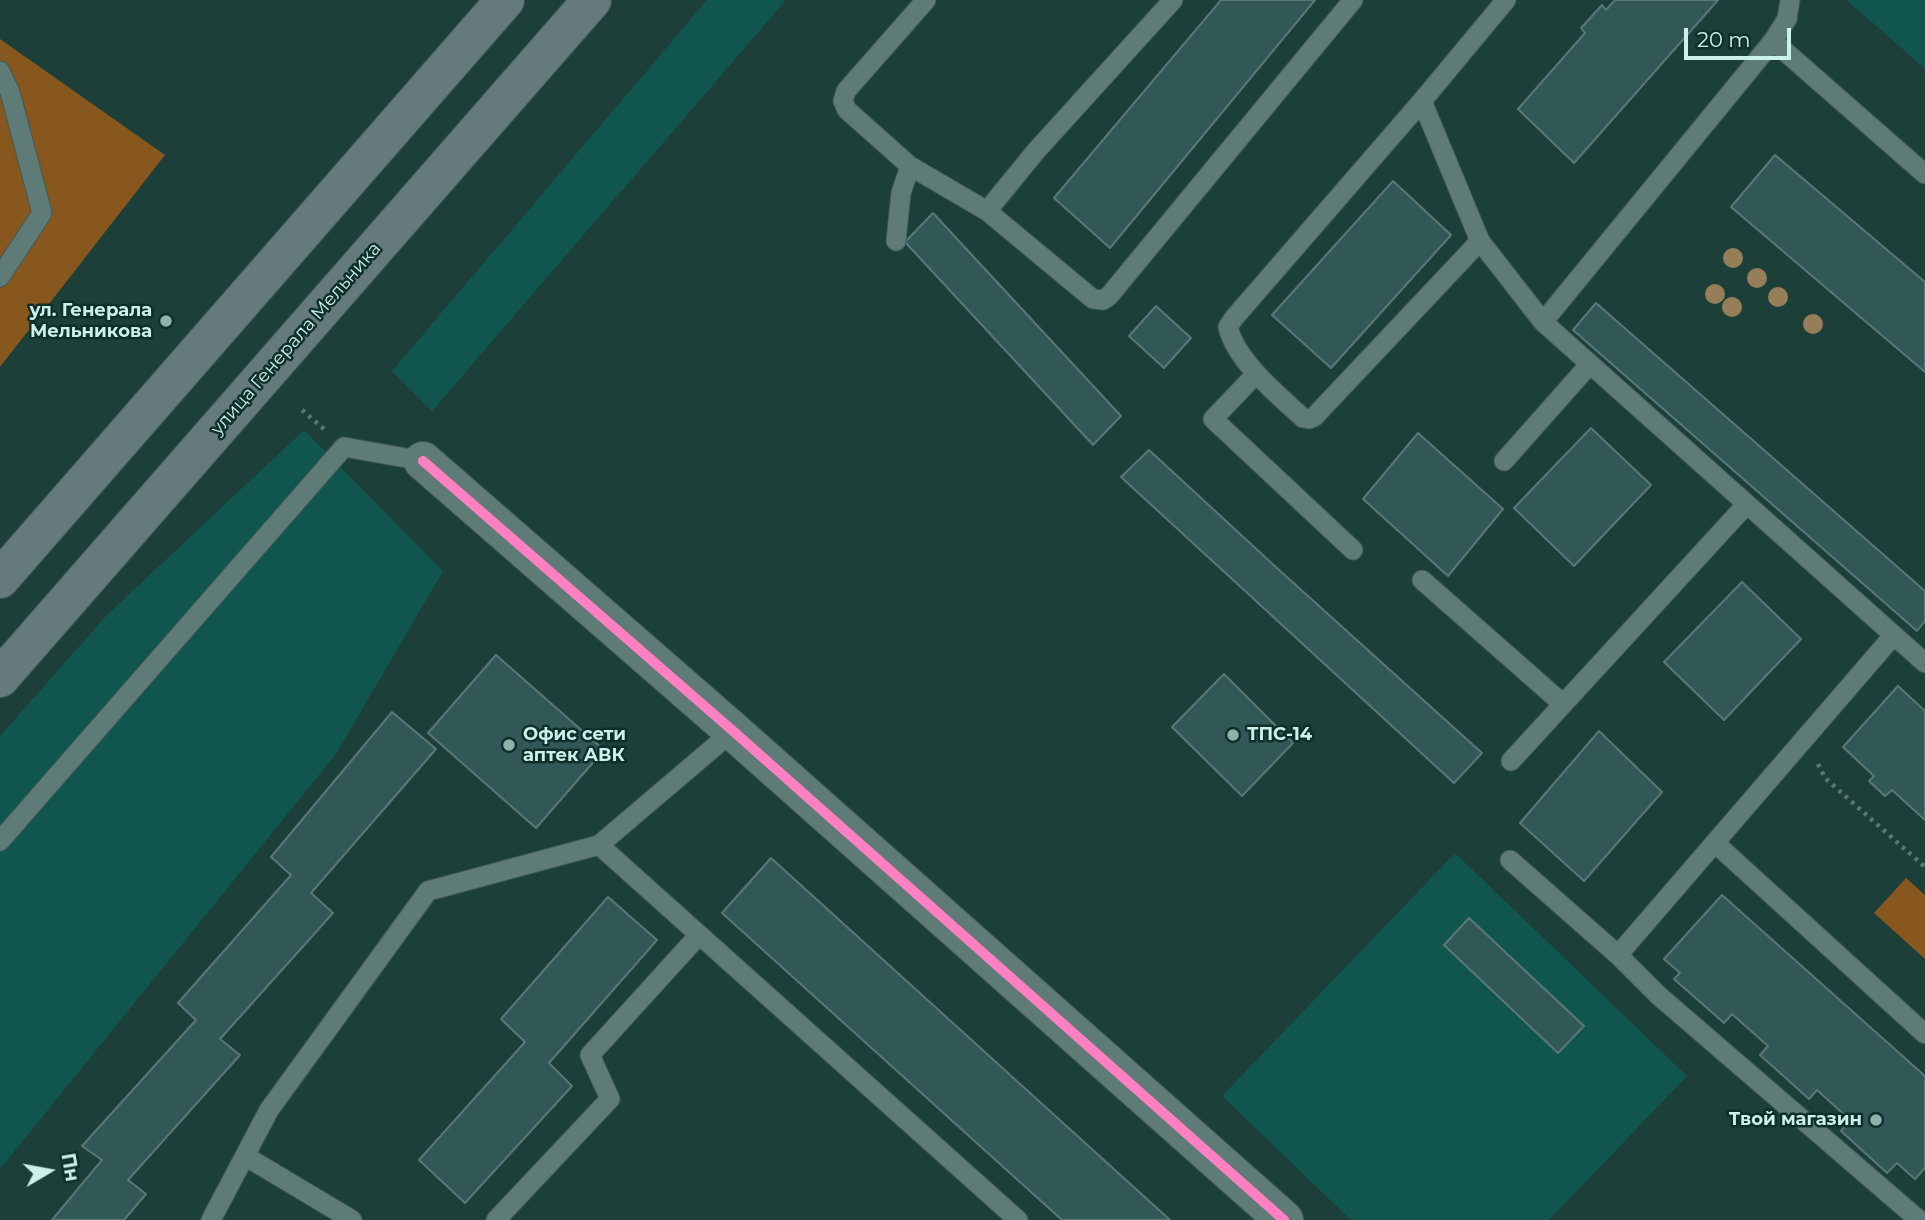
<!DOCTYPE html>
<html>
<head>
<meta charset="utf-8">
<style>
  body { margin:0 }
  #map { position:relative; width:1925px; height:1220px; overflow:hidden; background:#1c3f3a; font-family:Montserrat,sans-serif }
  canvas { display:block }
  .north { position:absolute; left:14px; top:1136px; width:70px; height:70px; -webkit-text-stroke:5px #0f2f2b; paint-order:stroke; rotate:80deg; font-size:19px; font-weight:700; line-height:28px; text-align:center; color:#ccf1ea }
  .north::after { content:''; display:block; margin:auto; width:24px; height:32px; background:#ccf1ea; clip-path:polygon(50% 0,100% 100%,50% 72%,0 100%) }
  .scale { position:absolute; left:1684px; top:28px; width:107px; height:32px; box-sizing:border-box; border:4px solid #ccf1ea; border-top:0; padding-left:9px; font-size:21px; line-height:24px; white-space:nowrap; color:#ccf1ea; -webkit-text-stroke:5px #0f2f2b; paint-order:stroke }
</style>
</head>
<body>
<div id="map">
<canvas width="1925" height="1220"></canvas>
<div class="north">Пн</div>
<div class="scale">20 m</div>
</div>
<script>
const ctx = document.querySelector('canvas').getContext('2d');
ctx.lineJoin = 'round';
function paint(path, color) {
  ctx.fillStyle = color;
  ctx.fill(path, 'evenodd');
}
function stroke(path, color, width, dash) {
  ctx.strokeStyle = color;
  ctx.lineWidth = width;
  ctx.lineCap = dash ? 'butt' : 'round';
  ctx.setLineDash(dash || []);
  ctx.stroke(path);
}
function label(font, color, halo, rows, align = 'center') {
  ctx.font = font + ' Montserrat,sans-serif';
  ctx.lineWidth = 5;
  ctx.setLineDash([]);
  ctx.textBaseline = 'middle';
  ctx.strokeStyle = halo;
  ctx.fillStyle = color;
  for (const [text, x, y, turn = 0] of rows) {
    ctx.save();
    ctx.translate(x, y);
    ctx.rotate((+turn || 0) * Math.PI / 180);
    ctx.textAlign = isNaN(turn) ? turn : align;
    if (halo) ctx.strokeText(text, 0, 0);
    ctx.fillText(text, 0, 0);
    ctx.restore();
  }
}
paint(new Path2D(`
  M707,0H786L432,411L392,371Z
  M1846,0H1925V69L1872,22Z
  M304,430L443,571L336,754L0,1169V736L106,616Z
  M1455,853L1687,1076L1549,1220H1351L1222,1096Z`), '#10564e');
paint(new Path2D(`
  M0,39L165,155L0,367Z
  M1906,878L1925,895V959L1874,913Z`), '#87571d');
const building = new Path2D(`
  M1221,0H1315L1110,248L1054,198Z
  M1615,0H1718L1574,163L1518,109L1585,33L1581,28L1602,5L1606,10Z
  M1775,155L1925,282V372L1731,207Z
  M1393,181L1451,235L1331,368L1272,315Z
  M933,213L1121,416L1093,445L905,242Z
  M1596,303L1925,591V621L1917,631L1573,330Z
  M1156,306L1191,338L1164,368L1129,336Z
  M1591,428L1651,485L1574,566L1514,508Z
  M1418,433L1503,509L1448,576L1363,499Z
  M1149,450L1278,569L1482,753L1454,783L1121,477Z
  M1742,582L1801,639L1724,720L1664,662Z
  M496,655L604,750L536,828L428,733Z
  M1224,674L1293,743L1242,796L1172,727Z
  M1898,686L1925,711V820L1892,790L1885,796L1869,781L1874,776L1843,747Z
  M392,712L436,749L311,893L333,913L220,1039L240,1055L128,1180L146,1194L124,1220H52L102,1160L82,1146L196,1020L178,1003L291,875L271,857Z
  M1599,731L1662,792L1584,881L1520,823Z
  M771,858L1170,1220H1062L722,913Z
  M1722,895L1925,1076V1168L1915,1179L1897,1163L1887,1173L1841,1131L1850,1120L1817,1090L1809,1099L1760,1055L1768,1046L1732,1014L1724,1023L1674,979L1680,973L1664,959Z
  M608,897L657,940L549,1063L572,1086L465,1203L419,1160L525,1042L501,1019Z
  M1469,918L1584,1026L1558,1053L1444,945Z`);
paint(building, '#315857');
stroke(building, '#5a7877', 2);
const service = new Path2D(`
  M1173,0L1036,151L987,211L1093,299L1103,300L1109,296L1353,0
  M1773,41L1925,174
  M0,71L10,92L42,213L0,277
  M1422,101L1480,241L1543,322L1925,663
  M910,166L987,211
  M896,241L901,193L910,166L847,110L843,101L846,91L926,0
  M1480,241L1314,417L1309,419L1303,418C1278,395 1236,361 1228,327L1234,318L1422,101L1506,0
  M1543,322L1773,41L1787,19L1790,0
  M1256,374L1213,419L1353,550
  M1504,461L1590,364
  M1422,580L1563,704
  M1893,636L1618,955L1658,995L1919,1220
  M1511,761L1746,505
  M0,841L344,447L423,461
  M1715,843L1925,1034
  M599,845L1018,1220
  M1510,860L1618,955
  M245,1156L352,1220
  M211,1220L269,1110L428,891L599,845L733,731
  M496,1220L610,1099L590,1055L699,935`);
const minor = new Path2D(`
  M423,461L733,731L1284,1220`);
const primary = new Path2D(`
  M0,579L505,0
  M0,678L592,0`);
stroke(service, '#3f5a56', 21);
stroke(minor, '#3f5a56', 40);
stroke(primary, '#3f5a56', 40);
stroke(new Path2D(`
  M302,410L325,430
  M1818,764L1825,778L1925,867`), '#5b7571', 4.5, [3.5, 5]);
stroke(service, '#5f7b77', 19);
stroke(minor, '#5f7b77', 38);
stroke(primary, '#647a7b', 38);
stroke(new Path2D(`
  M423,461L733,731L1284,1220`), '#ff80c0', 10);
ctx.fillStyle = '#967e59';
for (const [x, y] of [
  [1733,258],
  [1757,278],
  [1715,294],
  [1778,297],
  [1732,307],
  [1813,324]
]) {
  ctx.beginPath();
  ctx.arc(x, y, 10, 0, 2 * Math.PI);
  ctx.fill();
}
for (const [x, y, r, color] of [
  [166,321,7,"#8eb3ac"],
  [1233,735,7,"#8eb3ac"],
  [509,745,7,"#8eb3ac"],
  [1876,1120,7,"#8eb3ac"]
]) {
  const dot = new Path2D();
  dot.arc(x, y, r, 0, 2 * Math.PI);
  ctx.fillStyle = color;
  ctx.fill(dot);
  stroke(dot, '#0f2f2b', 2.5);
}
label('bold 18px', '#ccf1ea', '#0f2f2b', [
  ["ул. Генерала",152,311],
  ["Мельникова",152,332],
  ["Офис сети",523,735,"left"],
  ["аптек АВК",523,756,"left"],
  ["ТПС-14",1247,735,"left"],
  ["Твой магазин",1862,1120]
], 'right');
label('18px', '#ccf1ea', '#0f2f2b', [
  ["улица Генерала Мельника",296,339,-49]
]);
</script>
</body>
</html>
